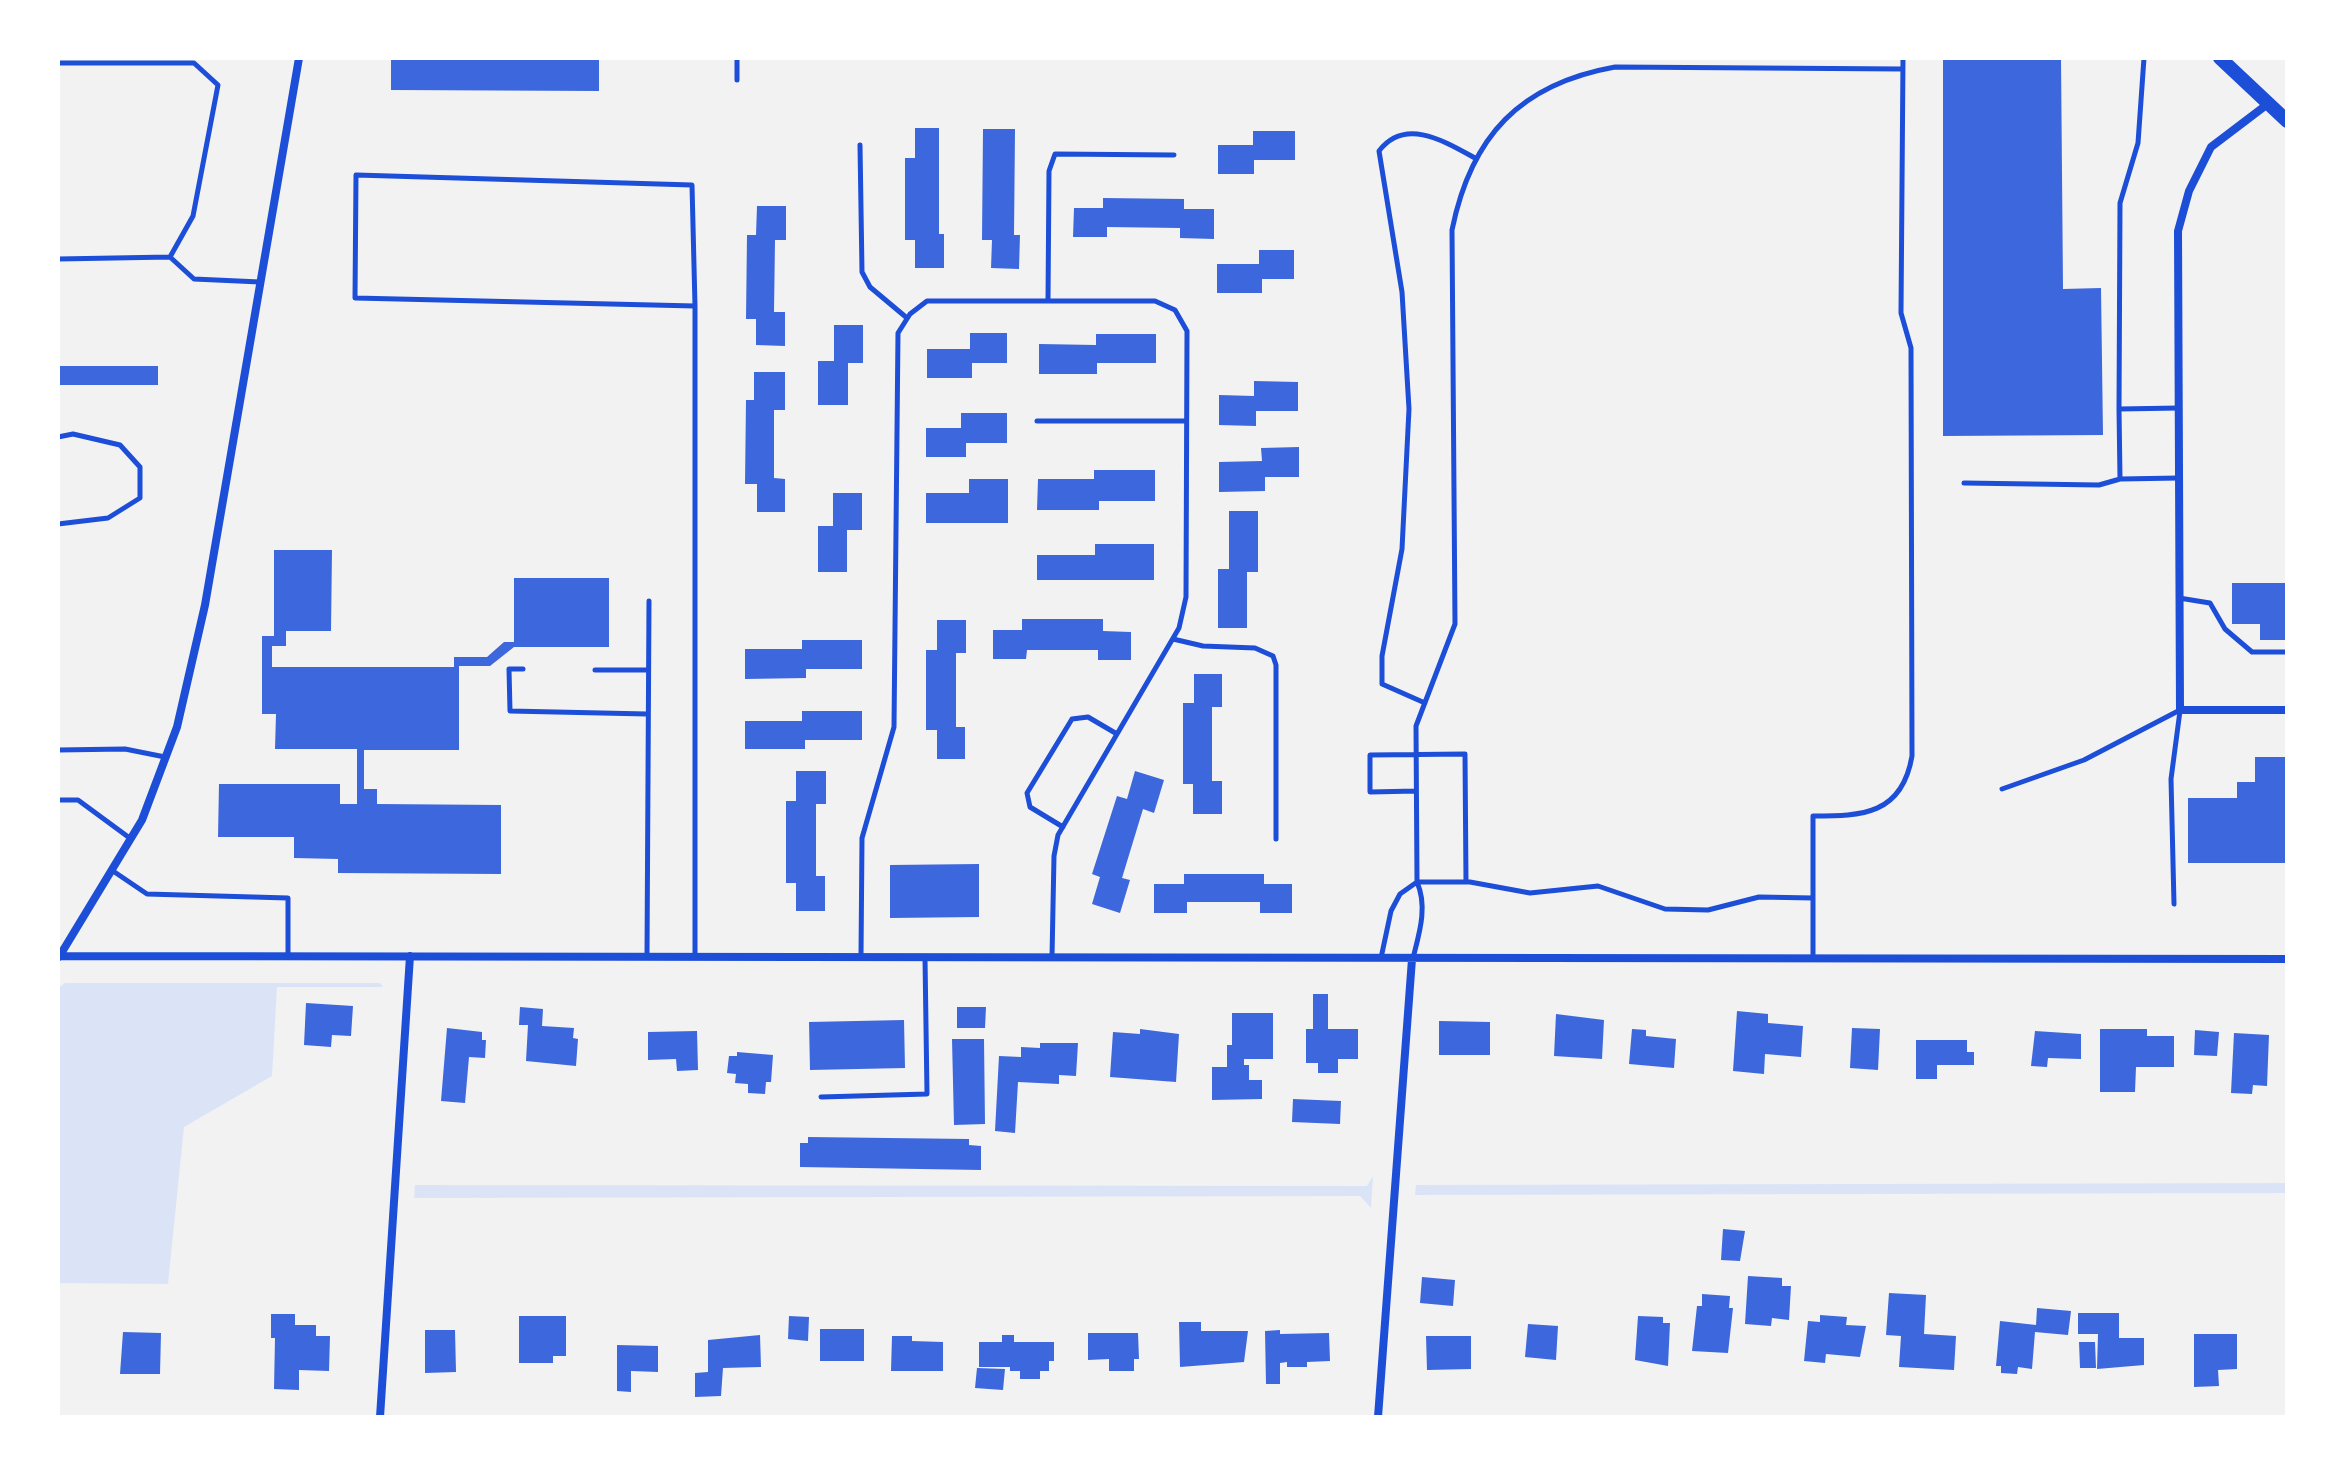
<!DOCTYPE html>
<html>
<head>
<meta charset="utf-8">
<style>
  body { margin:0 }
  #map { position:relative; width:2345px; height:1475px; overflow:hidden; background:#f2f2f2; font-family:"Public Sans",sans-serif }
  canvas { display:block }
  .frame { position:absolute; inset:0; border:60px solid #fff; pointer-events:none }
</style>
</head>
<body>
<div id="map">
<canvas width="2345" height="1475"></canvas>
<div class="frame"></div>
</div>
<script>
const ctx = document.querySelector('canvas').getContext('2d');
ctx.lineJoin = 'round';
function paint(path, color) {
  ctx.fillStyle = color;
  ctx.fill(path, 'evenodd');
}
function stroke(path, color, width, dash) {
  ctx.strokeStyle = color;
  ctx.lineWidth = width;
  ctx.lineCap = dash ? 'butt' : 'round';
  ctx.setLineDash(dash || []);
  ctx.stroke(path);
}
paint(new Path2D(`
  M65,983H380L383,987H277L272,1076L184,1127L168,1284L58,1283V988Z
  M1373,1176L1371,1208L1360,1196L414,1198L415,1185L1367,1186Z
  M2287,1183V1193L1415,1195L1416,1185Z`), '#dbe4f7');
paint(new Path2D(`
  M391,58H599V91L391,90Z
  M1943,58H2061L2063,289L2101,288L2103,435L1943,436Z
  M915,128H939V234H944V268H915V240H905V158H915Z
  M983,129H1015L1014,235H1020L1019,269L991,268L992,240H982Z
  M1253,131H1295V160H1254V174H1218V145H1253Z
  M1103,198L1184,199V209H1214V239L1180,238V228L1107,227V237H1073L1074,208H1103Z
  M757,206H786V240H775L774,312H785V346L756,345V319H746L747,235H756Z
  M1259,250H1294V279H1262V293H1217V264H1259Z
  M834,325H863V363H848V405H818V361H834Z
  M970,333H1007V363H972V378H927V349H970Z
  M1096,334H1156V363H1097V374H1039V344L1096,345Z
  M58,366H158V385H58Z
  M754,372H785V410H774V478L785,479V512H757V484H745L746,400H754Z
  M1254,381L1298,382V411H1256V426L1219,425V395L1254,396Z
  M961,413H1007V443H966V457H926V428H961Z
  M1299,447V477H1265V491L1219,492V462L1262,461L1261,448Z
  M1094,470H1155V501H1099V510H1037L1038,479H1094Z
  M969,479H1008V523H926V493H969Z
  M833,493H862V530H847V572H818V526H833Z
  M1229,511H1258V572H1247V628H1218V569H1229Z
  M1095,544H1154V580H1037V555H1095Z
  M274,550H332L331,631H286V646H272V667H454V657H487L504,642H514V578H609V647H514L490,666H459V750H364V789H377V804L501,805V874L338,873V859L294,858V837H218L219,784H340V804H357V749H275L276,714H262V636H274Z
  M2232,583H2287V640H2260V624H2232Z
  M1022,619H1103V631L1131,632V660H1098V650H1027L1026,659H993V630H1022Z
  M937,620H966V653H956V727H965V759H937V730H926V650H937Z
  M802,640H862V669H806V678L745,679V649H802Z
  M1194,674H1222V707H1212V781H1222V814H1193V784H1183V703H1194Z
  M802,711H862V740H805V749H745V721H802Z
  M2255,757H2287V863H2188V798H2237V782H2255Z
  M796,771H826V804H816V876H825V911H796V883H786V801H796Z
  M1135,771L1164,780L1154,813L1143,809L1122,878L1130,880L1120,913L1092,904L1100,877L1092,874L1117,796L1127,799Z
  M979,864V917L890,918V865Z
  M1184,874H1264V884H1292V913H1260V902H1187V913H1154V884H1184Z
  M1313,994H1328V1029H1358V1059H1338V1073H1318V1063H1306V1029H1313Z
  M306,1003L353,1006L351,1036L332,1035L331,1047L304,1045Z
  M520,1007L543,1009L542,1026L574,1028L573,1038L578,1039L576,1066L526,1061L528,1025H519Z
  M957,1007H986L985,1028H957Z
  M1737,1011L1768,1014V1023L1803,1026L1801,1057L1765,1054L1764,1074L1733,1071Z
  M1232,1013H1273V1059H1244V1065H1249V1080H1262V1099L1212,1100V1067H1227V1045H1232Z
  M1556,1014L1604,1020L1602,1059L1554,1056Z
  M904,1020L905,1068L810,1070L809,1022Z
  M1439,1021L1490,1022V1055H1439Z
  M447,1028L482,1032V1040H486L485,1058L469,1057L465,1103L441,1101Z
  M1852,1028L1880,1029L1878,1070L1850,1068Z
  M1140,1029L1179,1034L1176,1082L1110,1077L1113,1032L1140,1034Z
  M1632,1029L1646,1030V1036L1676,1039L1674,1068L1629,1064Z
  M2100,1029H2147V1036H2174V1067H2136L2135,1092H2100Z
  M2195,1030L2219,1032L2217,1056L2194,1055Z
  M697,1031L698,1070L677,1071L676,1059L648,1060V1032Z
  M2035,1031L2081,1034V1059L2048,1058L2047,1067L2031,1066Z
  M2234,1033L2269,1035L2267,1086L2253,1085L2252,1094L2231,1093Z
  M952,1039H984L985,1124L954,1125Z
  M1916,1040H1967V1052H1974V1065H1937V1079H1916Z
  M1040,1043H1078L1076,1076L1059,1075V1084L1018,1082L1015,1133L995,1131L999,1056L1021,1057V1047L1040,1048Z
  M737,1052L773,1055L771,1082H766L765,1094L748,1093V1084L735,1083L736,1074L727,1073L729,1056H737Z
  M1293,1099L1341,1101L1340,1124L1292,1122Z
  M808,1137L969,1139V1145L981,1146V1170L800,1167V1143H808Z
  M1723,1229L1745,1231L1740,1261L1721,1260Z
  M1748,1276L1782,1278V1286H1791L1789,1320L1772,1318L1771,1326L1745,1324Z
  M1422,1277L1455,1280L1453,1306L1420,1303Z
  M1889,1293L1926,1295L1924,1334L1956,1336L1954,1370L1899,1367L1901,1336L1886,1335Z
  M1702,1294L1730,1296L1729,1308H1733L1728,1353L1692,1351L1697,1306H1702Z
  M2037,1308L2071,1311L2068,1335L2035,1332L2032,1369L2018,1367L2017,1374L2001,1373V1366H1996L2000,1321L2036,1325Z
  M2078,1313H2119V1338H2144V1365L2097,1369L2098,1334H2078Z
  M271,1314H295V1325H316V1336H330L329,1371L299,1370V1390L274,1389L275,1338H271Z
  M1820,1315L1847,1317L1846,1325L1866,1326L1860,1357L1826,1354L1825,1363L1804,1361L1808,1321L1820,1322Z
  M519,1316H566V1356H553V1363H519Z
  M789,1316L809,1317L808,1341L788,1339Z
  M1638,1316L1663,1317V1323H1670L1668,1366L1635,1360Z
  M1179,1322H1201V1331H1248L1244,1362L1180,1367Z
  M1528,1324L1558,1326L1556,1360L1525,1357Z
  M820,1329H864V1361H820Z
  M425,1330H455L456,1372L425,1373Z
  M1280,1330V1334L1329,1333L1330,1361L1307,1362V1367H1287V1362L1280,1363V1384H1266L1265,1331Z
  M123,1332L161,1333L160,1374H120Z
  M1088,1333H1138L1139,1359H1134V1371H1109V1359L1088,1360Z
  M2194,1334H2237V1369L2218,1370L2219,1386L2194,1387Z
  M760,1335L761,1367L723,1368L721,1396L695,1397V1373L708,1372V1340Z
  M1002,1335H1014V1342H1054V1361H1049V1371H1040V1379H1020V1371H1010V1367H979V1342H1002Z
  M892,1336H912V1341L943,1342V1371H891Z
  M1426,1336H1471V1369L1427,1370Z
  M2079,1342H2095L2096,1368H2080Z
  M617,1345L658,1346V1372L631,1371V1392L617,1391Z
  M977,1368L1005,1369L1003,1390L975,1388Z`), '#3d67dc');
stroke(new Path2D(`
  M2144,58L2138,143L2120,203L2119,409L2179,408
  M58,63H194L218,85L193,216L170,257
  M737,80V58
  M860,145L862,272L870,287L907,318
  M58,259L170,257L194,279L260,282
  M1048,301L1049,171L1055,154L1174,155
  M695,306L692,185L356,175L355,298L695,306V957
  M2119,409L2120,479L2179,478
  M1037,421H1186
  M58,437L73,434L120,445L140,467V498L108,518L58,524
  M1964,483L2099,485L2120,479
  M2179,598L2210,603L2225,629L2252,652H2287
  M1173,639L1203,646L1255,648L1273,656L1276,665V839
  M523,669H509L510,711L647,714
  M595,670H647
  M1425,703L1382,684V656L1402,549L1409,409L1402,292L1379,151C1405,117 1444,141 1475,158
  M58,750L125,749L165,757
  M2002,789L2084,760L2180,710
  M1416,791L1370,792V755L1465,754L1466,882
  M58,800H78L131,839
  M1063,827L1030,807L1027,793L1072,719L1088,717L1117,734
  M113,871L147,894L288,898V956
  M2174,904L2171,779L2180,711
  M647,956L649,601
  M861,956L862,838L894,727L898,333L910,314L927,301H1155L1175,310L1187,331L1186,597L1179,628L1058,835L1054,856L1052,957
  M1381,958L1391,911L1400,894L1417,882H1470L1530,893L1598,886L1665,909L1708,910L1759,897L1813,898
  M1413,958C1419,934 1428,907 1417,882L1416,726L1455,624L1452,230C1471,136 1520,84 1615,67L1903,69
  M1813,959V816C1862,816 1902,815 1912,756L1911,348L1901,313L1903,58
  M821,1097L927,1094L925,958`), '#1d4ed8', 5);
stroke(new Path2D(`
  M2269,103L2211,147L2189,191L2178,231L2180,710H2287
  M60,956L2287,959
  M59,957L142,820L177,727L205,605L299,58
  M380,1417L410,956
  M1378,1417L1412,959`), '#1d4ed8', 8);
stroke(new Path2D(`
  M2220,58L2287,121`), '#1d4ed8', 14);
</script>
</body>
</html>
